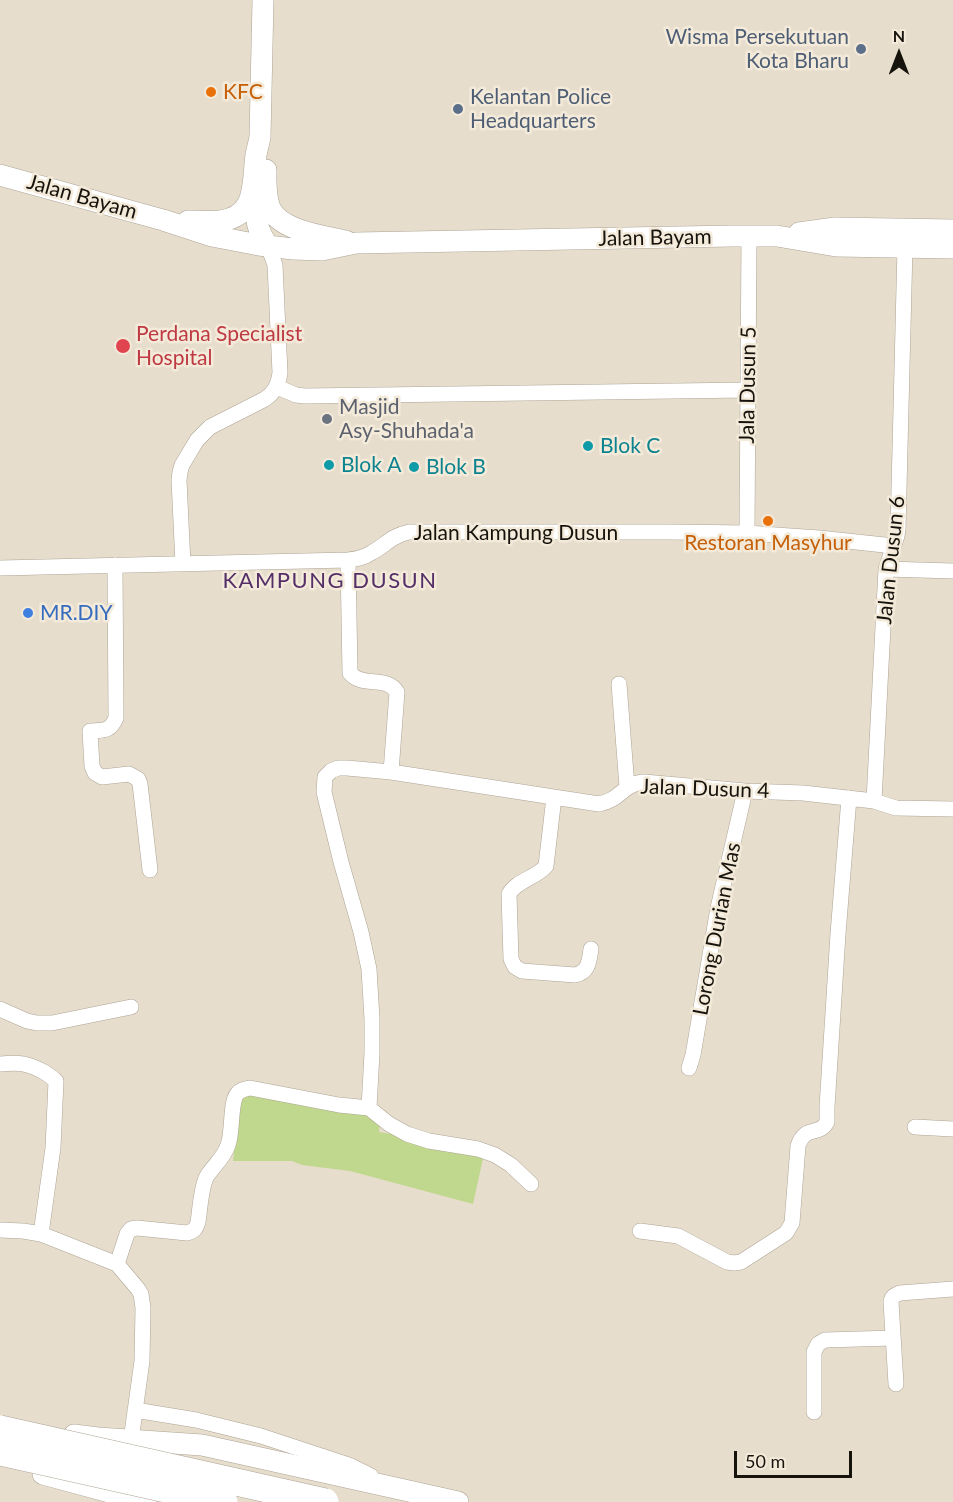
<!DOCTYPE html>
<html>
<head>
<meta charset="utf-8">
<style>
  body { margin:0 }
  #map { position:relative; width:953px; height:1502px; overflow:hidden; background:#e7ddcd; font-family:Lato,sans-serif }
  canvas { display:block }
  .north { position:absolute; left:869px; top:24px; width:60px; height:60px; -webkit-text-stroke:4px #f4eada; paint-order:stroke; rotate:0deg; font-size:16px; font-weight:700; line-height:24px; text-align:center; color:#16130d }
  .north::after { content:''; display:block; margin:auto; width:21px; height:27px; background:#16130d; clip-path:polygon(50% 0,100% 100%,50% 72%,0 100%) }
  .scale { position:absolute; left:734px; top:1451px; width:118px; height:27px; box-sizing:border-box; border:3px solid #16130d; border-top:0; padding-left:8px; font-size:18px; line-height:21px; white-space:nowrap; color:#16130d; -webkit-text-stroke:4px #f4eada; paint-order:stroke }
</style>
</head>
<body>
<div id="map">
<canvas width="953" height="1502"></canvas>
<div class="north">N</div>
<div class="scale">50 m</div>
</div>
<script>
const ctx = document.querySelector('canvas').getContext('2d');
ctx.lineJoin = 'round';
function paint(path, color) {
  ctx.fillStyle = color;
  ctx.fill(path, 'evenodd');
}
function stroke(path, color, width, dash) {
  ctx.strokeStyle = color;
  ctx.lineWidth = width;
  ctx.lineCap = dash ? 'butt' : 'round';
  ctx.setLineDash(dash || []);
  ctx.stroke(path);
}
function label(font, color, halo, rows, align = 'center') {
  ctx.font = font + ' Lato,sans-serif';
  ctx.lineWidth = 5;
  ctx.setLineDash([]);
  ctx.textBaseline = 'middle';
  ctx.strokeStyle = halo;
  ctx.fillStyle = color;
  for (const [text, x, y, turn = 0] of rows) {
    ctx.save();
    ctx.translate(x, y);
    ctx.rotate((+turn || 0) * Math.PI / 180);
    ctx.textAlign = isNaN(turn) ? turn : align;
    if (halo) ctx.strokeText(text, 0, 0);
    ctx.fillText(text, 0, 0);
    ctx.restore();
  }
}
paint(new Path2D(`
  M254,1094L381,1116L379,1132L408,1137L484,1154L473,1204L350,1171L302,1165L292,1161H233L240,1099Z`), '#c0d88d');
const street = new Path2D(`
  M277,387L296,395L305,396L748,390
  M747,533L749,236
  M348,560L350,673C362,688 387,675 397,692L391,772
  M183,564L179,480L180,472L182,465L197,440L210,427L265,399C275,392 278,385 280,373L275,265L268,246
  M115,565L116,718C110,732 103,730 90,731L92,766L95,773L102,777L129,774L138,779L140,784L150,870
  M0,568L348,560C356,559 364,558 371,553C386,545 391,536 409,532H670L747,533L819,538L894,546
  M886,569L953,571
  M619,684L627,787
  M554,797L546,866C536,878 517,880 509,894L511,959L515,967L522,971L575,975C589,972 589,961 591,949
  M874,801L886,569L897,536L898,529L905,247
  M0,1009L27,1021L37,1023H52L131,1007
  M0,1064C19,1062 27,1063 44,1072C49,1075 52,1077 56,1081L53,1148L41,1234
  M689,1068L693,1055L718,908L745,791
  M369,1108L372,1053V1019L369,969L361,932L341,862L324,792L325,777L331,771L338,768H347L391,772L599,804C621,800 622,784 644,782L745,791L803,793L874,801L896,808L953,809
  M915,1127L953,1129
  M0,1230L23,1231L41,1234L117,1264L138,1289L141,1294L143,1308L142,1361L131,1440
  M640,1231L678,1236L727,1262L734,1263L741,1262L786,1233L792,1223L798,1146C805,1124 819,1137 827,1122V1107L838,934L849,798
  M117,1264L127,1234L131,1229L137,1228L187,1233C194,1231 196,1229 198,1222C200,1210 201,1186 207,1176C214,1165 224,1158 228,1145C233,1132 230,1103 237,1094C241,1089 245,1089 250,1088L339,1105L369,1108L389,1124L407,1134L429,1141L478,1149L495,1155L511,1165L531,1184
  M896,1384L891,1302C892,1296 895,1295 900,1293L953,1289
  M135,1410L196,1420L261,1436L349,1465L371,1476
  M814,1412V1352L818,1344L825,1340L893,1338`);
const secondary = new Path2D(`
  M266,170C266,182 265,196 270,208C280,231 324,236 346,241
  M0,175L163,220L212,236L259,245L293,249L322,250L356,243L733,236H777L836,246L953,248
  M255,190C256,212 254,227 268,246
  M188,221C198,221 210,222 220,221C258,216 252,183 256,155C257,149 259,143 260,137L263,0
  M799,233L835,228L953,230
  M74,1435L98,1438L202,1445L458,1502
  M43,1474L146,1502`);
stroke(street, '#ada495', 16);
stroke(secondary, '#ada495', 22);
stroke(street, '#fff', 15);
stroke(secondary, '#fff', 21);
const highwayBridge = new Path2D(`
  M0,1429L325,1502
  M0,1452L224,1502`);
stroke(highwayBridge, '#ada495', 28, []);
stroke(highwayBridge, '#fff', 27);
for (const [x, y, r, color] of [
  [861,49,6,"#5c6f8a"],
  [211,92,6,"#e8710a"],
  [458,109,6,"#5c6f8a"],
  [123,346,8,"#e0444e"],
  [327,419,6,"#6b7280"],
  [588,446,6,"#0f9aa8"],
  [329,465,6,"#0f9aa8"],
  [414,467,6,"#0f9aa8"],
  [768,521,6,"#e8710a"],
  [28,613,6,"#3f7fe0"]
]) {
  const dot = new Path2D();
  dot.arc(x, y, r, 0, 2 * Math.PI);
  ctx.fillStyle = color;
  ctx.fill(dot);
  stroke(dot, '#f4eada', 2);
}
label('21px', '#4e5e75', '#f4eada', [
  ["Wisma Persekutuan",849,37],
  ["Kota Bharu",849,61],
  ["Kelantan Police",470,97,"left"],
  ["Headquarters",470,121,"left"]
], 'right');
label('21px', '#c56008', '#f4eada', [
  ["KFC",223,92],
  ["Restoran Masyhur",768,543,"center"]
], 'left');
label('21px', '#16130d', '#f4eada', [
  ["Jalan Bayam",82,197,16],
  ["Jalan Bayam",655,238,-1],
  ["Jala Dusun 5",748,385,-89],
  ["Jalan Kampung Dusun",516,533],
  ["Jalan Dusun 6",891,560,-84],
  ["Jalan Dusun 4",705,789,2],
  ["Lorong Durian Mas",717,929,-79]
]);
label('21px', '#be3a42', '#f4eada', [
  ["Perdana Specialist",136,334],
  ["Hospital",136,358]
], 'left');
label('21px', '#5b616d', '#f4eada', [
  ["Masjid",339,407],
  ["Asy-Shuhada'a",339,431]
], 'left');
label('21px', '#0d838f', '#f4eada', [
  ["Blok C",600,446],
  ["Blok A",341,465],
  ["Blok B",426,467]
], 'left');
label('21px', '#366cbe', '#f4eada', [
  ["MR.DIY",40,613]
], 'left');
ctx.letterSpacing = '1.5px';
label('22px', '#552f67', '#f4eada', [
  ["KAMPUNG DUSUN",330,581]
]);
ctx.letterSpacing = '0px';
</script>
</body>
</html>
